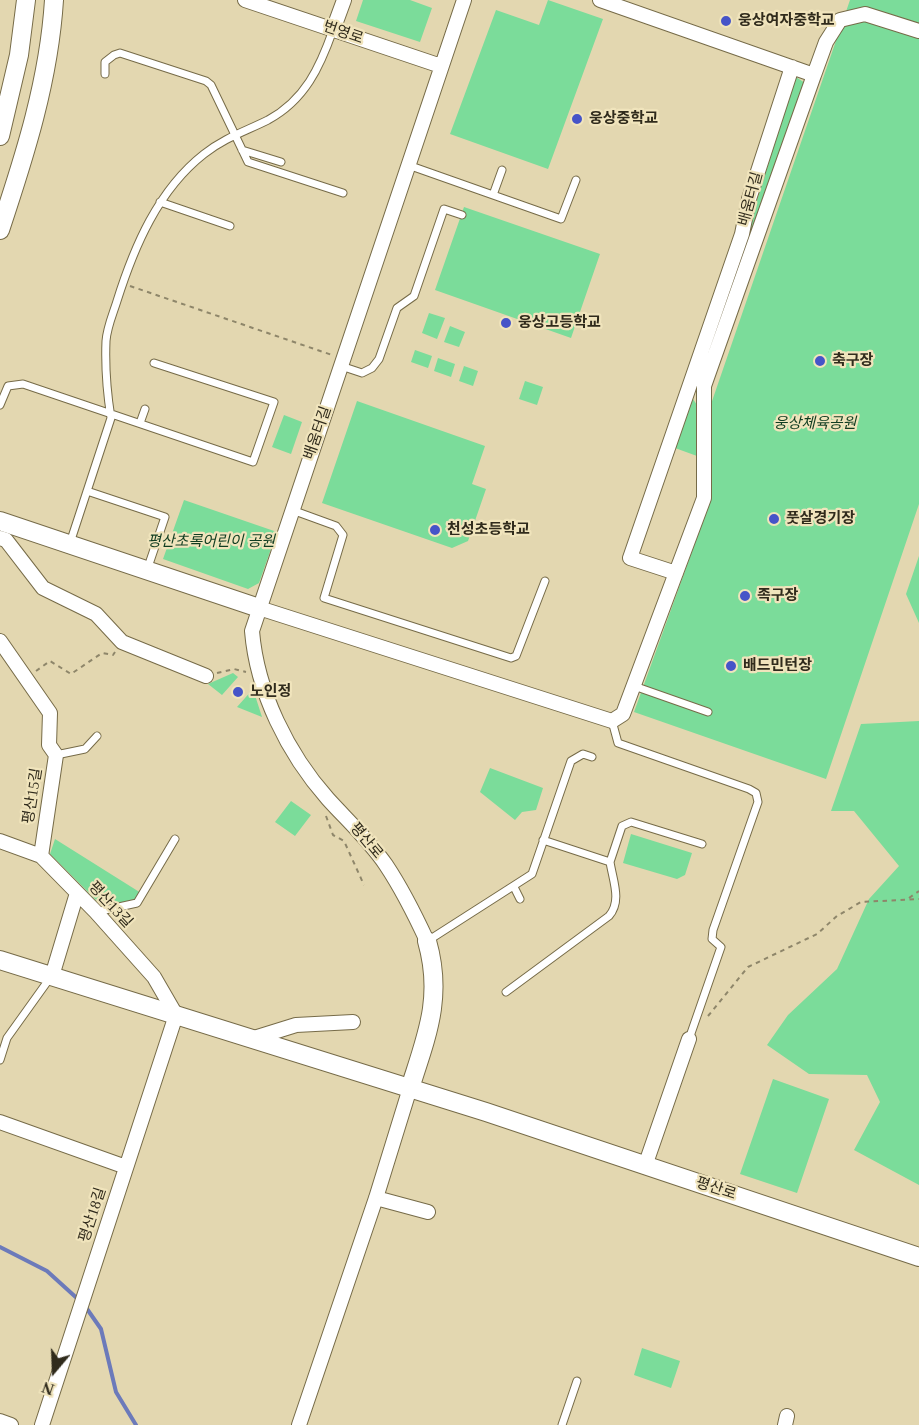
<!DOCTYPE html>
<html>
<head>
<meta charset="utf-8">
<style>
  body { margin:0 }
  #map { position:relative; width:919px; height:1425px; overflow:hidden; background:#e3d7b0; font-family:"Times New Roman",serif }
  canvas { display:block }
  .north { position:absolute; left:24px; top:1341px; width:60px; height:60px; -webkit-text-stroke:4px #f0e4bc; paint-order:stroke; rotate:199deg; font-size:16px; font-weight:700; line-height:24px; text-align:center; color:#302b1c }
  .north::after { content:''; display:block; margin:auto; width:21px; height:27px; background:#302b1c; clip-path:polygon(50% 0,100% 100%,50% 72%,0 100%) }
</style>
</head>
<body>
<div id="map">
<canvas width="919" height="1425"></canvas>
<div class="north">N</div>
</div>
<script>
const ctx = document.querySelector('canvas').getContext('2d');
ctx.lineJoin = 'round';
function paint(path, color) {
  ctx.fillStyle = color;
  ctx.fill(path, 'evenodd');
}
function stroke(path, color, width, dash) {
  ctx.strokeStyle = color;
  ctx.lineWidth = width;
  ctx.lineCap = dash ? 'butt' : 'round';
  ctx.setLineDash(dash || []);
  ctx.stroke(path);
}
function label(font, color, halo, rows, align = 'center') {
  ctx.font = font + ' "Times New Roman","Noto Sans KR",serif';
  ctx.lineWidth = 4.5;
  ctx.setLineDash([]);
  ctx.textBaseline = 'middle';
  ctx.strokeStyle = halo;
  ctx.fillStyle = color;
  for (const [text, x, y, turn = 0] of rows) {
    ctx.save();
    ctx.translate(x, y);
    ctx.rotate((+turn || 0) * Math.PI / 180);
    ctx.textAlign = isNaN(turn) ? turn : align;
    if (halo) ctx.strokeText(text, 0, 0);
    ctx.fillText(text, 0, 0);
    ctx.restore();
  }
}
paint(new Path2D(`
  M363,0H410L432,8L420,42L356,21Z
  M548,0L603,19L548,169L450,134L496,10L539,25Z
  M850,0H919V504L826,779L634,712L711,499L710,407Z
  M796,77L805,83L768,195L755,219L709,360L706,361Z
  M464,207L600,254L571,338L435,290Z
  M429,313L445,318L437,339L422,333Z
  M450,326L465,332L459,347L444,342Z
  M415,350L432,356L428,368L411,362Z
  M438,358L455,364L451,377L434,371Z
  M464,366L478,371L473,386L459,381Z
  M525,381L543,387L537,405L519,399Z
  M693,399L697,405V456L675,448Z
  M357,401L485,446L472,484L486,489L468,541L452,548L322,503Z
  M284,415L302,422L291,454L272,447Z
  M184,500L277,532L259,583L248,589L163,559Z
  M919,556V623L906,594Z
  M233,673L238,677L222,695L208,684Z
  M253,689L262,717L237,707Z
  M919,721V1185L854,1150L880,1102L867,1075L809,1074L767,1045L788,1015L837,969L869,899L899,866L854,811H831L861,724Z
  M490,768L543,788L536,810L522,812L515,820L480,792Z
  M291,801L311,815L295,836L275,822Z
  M631,834L692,853L685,875L677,879L623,863Z
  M55,839L141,893L135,902L100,904L50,854Z
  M773,1079L829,1099L797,1193L740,1174Z
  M642,1348L680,1361L671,1388L634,1375Z`), '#7bdc9a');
stroke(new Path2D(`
  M0,1247L47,1271L80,1301
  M85,1306L101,1329L116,1392L136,1425`), '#6c7aba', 4);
const lane = new Path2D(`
  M105,74V62L114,55L120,53L206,81L211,85L248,162L343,193
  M242,150L281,162
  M408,165L561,219L576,180
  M493,195L502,170
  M160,202L230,226
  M341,366L362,373L372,368L379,359L397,308L414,296L444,209L462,215
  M0,405L8,386L23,384L253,462L274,402L154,363
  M140,423L145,409
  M87,491L165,517L147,570
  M292,510L336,526L343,535L324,598L511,658L516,656L545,581
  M70,543L111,418C107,393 105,366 106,341C107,327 113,314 117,301C134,247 158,190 204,154C224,138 246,131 268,120C305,100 320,67 333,30
  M634,686L708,712
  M612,721L618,743L749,789L756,793L758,802L713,930L712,939L721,947L689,1039
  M56,755L85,749L97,736
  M543,840L610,862L622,826L631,822L702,844
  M514,887L520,899
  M96,912L137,903L175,839
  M429,940L532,874L571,761L583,754L592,757
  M506,992L609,916C622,901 613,881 610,862
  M0,1060L7,1038L50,978
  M562,1425L577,1381`);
const street = new Path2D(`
  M245,0L441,66
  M333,30L344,0
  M814,75L826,42L840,20L865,14L919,31
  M0,538L6,540L43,588L96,614L122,642L206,676
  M676,573L630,558L742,234L749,199L792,67
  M259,608L612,721L623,714L704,498V386L814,75L600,0
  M0,641L50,713L49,745L56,755L41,856
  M0,841L41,856L96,912L154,977L176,1015L42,1425
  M427,941C415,915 402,889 386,865C369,840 348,821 328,799C288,754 257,692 252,631L464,0
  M52,976L77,893
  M251,1039L296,1025L353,1022
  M0,1122L126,1167
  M645,1166L689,1039
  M376,1198L428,1212
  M0,1421L11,1425
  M299,1425L376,1198L410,1088
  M785,1425L787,1416`);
const secondary = new Path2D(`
  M0,136L19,55L26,0
  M0,230C25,155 49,80 54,0
  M0,521L259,608
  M0,960L486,1112L919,1257
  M410,1088C427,1035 443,997 427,941`);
stroke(lane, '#766b48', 9);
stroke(street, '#766b48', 16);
stroke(secondary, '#766b48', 20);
stroke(new Path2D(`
  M130,286L332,355
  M36,671L50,661L71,674L102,653L113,655L115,652
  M217,673L234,669L246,672
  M326,816L333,835L344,841L364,885
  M909,898L919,891
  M708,1016L748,967L817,934L837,916L861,902L919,899`), '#8e866a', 2, [4.5, 4.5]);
stroke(lane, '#fff', 7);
stroke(street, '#fff', 14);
stroke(secondary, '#fff', 18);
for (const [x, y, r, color] of [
  [726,21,6,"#4654c8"],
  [577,119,6,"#4654c8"],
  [506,323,6,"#4654c8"],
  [820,361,6,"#4654c8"],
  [774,519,6,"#4654c8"],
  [435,530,6,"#4654c8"],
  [745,596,6,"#4654c8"],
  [731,666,6,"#4654c8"],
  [238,692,6,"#4654c8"]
]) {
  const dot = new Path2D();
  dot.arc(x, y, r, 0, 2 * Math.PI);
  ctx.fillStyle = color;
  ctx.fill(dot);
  stroke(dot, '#f0e4bc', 2);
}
label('bold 15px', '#302b1c', '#f0e4bc', [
  ["웅상여자중학교",738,21],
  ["웅상중학교",589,119],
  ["웅상고등학교",518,323],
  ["축구장",832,361],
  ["풋살경기장",786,519],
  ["천성초등학교",447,530],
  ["족구장",757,596],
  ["배드민턴장",743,666],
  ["노인정",250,692]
], 'left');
label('15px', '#302b1c', '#f0e4bc', [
  ["번영로",343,33,19],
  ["배움터길",751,199,-75],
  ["배움터길",318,433,-71],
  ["평산15길",33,796,-81],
  ["평산로",366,841,50],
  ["평산13길",110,905,47],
  ["평산로",716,1189,18],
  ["평산18길",93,1215,-72]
]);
label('italic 15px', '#103d21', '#f0e4bc', [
  ["웅상체육공원",815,424],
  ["평산초록어린이 공원",211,542]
]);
</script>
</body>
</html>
